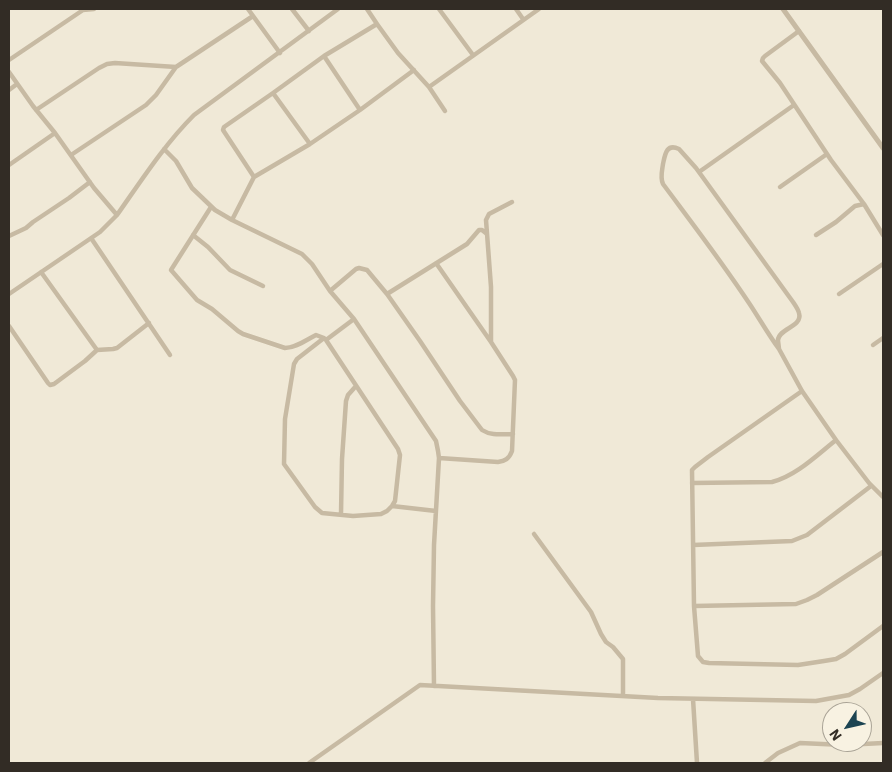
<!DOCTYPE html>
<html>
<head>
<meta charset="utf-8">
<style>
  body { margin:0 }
  #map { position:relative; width:892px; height:772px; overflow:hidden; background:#f0e9d7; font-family:"IBM Plex Sans",sans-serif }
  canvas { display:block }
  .frame { position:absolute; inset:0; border:10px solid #322c25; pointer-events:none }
  .north { position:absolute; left:822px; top:702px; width:50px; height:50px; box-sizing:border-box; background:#f8f2e2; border:1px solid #a9a396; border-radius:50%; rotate:235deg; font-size:14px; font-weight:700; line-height:20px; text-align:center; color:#322c25 }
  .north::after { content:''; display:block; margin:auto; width:18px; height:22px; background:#1c4452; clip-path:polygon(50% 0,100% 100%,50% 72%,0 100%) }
</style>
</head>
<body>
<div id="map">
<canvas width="892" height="772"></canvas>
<div class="frame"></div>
<div class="north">N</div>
</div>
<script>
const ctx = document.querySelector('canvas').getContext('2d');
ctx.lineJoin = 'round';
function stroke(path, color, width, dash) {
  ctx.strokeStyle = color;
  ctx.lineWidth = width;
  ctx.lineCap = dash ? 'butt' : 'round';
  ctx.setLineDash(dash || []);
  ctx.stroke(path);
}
stroke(new Path2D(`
  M248,9L280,53
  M292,9L309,31
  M367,9L377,24L398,53L429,87L445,111
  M439,9L473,55
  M516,9L523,19
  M799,31L765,56L763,58L762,61L780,83L831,160L864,204L883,235
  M324,56L360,110
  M9,60L83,10L94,9
  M9,72L33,106L55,133L94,188L117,215
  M429,87L539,9
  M9,90L17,84
  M273,93L310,144
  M36,110L99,68L107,64L115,63L176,67
  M164,149L176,161L192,188L215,210L232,220L302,254L312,264L330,291L354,319L436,441L438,451L439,458L434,545L433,606L434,686
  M71,155L146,105L156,95L176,67L253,16
  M9,165L55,133
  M699,172L794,105
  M254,177L223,130L224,127L273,93L324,56L377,24
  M780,187L827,154
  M211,207L171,270L197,300L212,309L238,331L243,334L285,348C296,348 306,340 316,335L324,338
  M232,220L254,177L310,144L360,110L414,70
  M193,235L208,247L230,270L263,286
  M816,235L836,222L855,206L864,204
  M9,236L26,228L33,222L69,198L90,182
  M91,238L170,355
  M436,263L491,342L513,376L515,380L512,451C509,459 505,461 498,462L439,458
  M41,272L97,350
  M330,291L356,269L359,268L367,270L387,294L420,341L460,401L482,430C491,436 502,434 513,434
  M9,294L100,232L117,215C141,181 164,145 194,115L338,9
  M387,294L467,244L479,230H482L487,234
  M839,294L883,264
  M9,326L48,383L50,385L54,384L85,361L97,350L113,349L117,348L149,323
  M326,340L398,449L400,455L395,501L392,506L387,511L381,514L353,516L322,513L315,507L284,464L285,419L294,364L297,359L324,338L326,340L354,319
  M491,341V287L486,220L489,214L512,202
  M873,345L883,338
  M779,349C768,334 759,318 749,303C722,262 692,223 663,184C660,178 662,171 663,164C665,155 666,143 679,149L696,168L793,302C795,305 798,309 799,313C803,327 779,328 778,340C778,341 779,348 779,349L802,391L836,440L869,483L883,497
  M802,391L708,457L695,467L692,470L694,606L698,656L703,662L709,663L798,665L824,661L836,659L845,654L883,626
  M692,483L772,482C796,476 817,455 836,440
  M392,506L436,511
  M341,514L342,459L346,401L348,395L356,386
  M534,534L591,612L601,634L606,642L613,647L623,659V696
  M693,545L792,541L807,535L871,486
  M694,606L796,604L807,600L817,595L883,552
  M693,699L697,763
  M309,763L420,685L658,698L816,701L849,695L860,689L883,673
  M765,763L778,753L800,743L844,745L883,743`), '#c7baa3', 4.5);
stroke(new Path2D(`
  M783,9L883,148`), '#c7baa3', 5);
</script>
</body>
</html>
